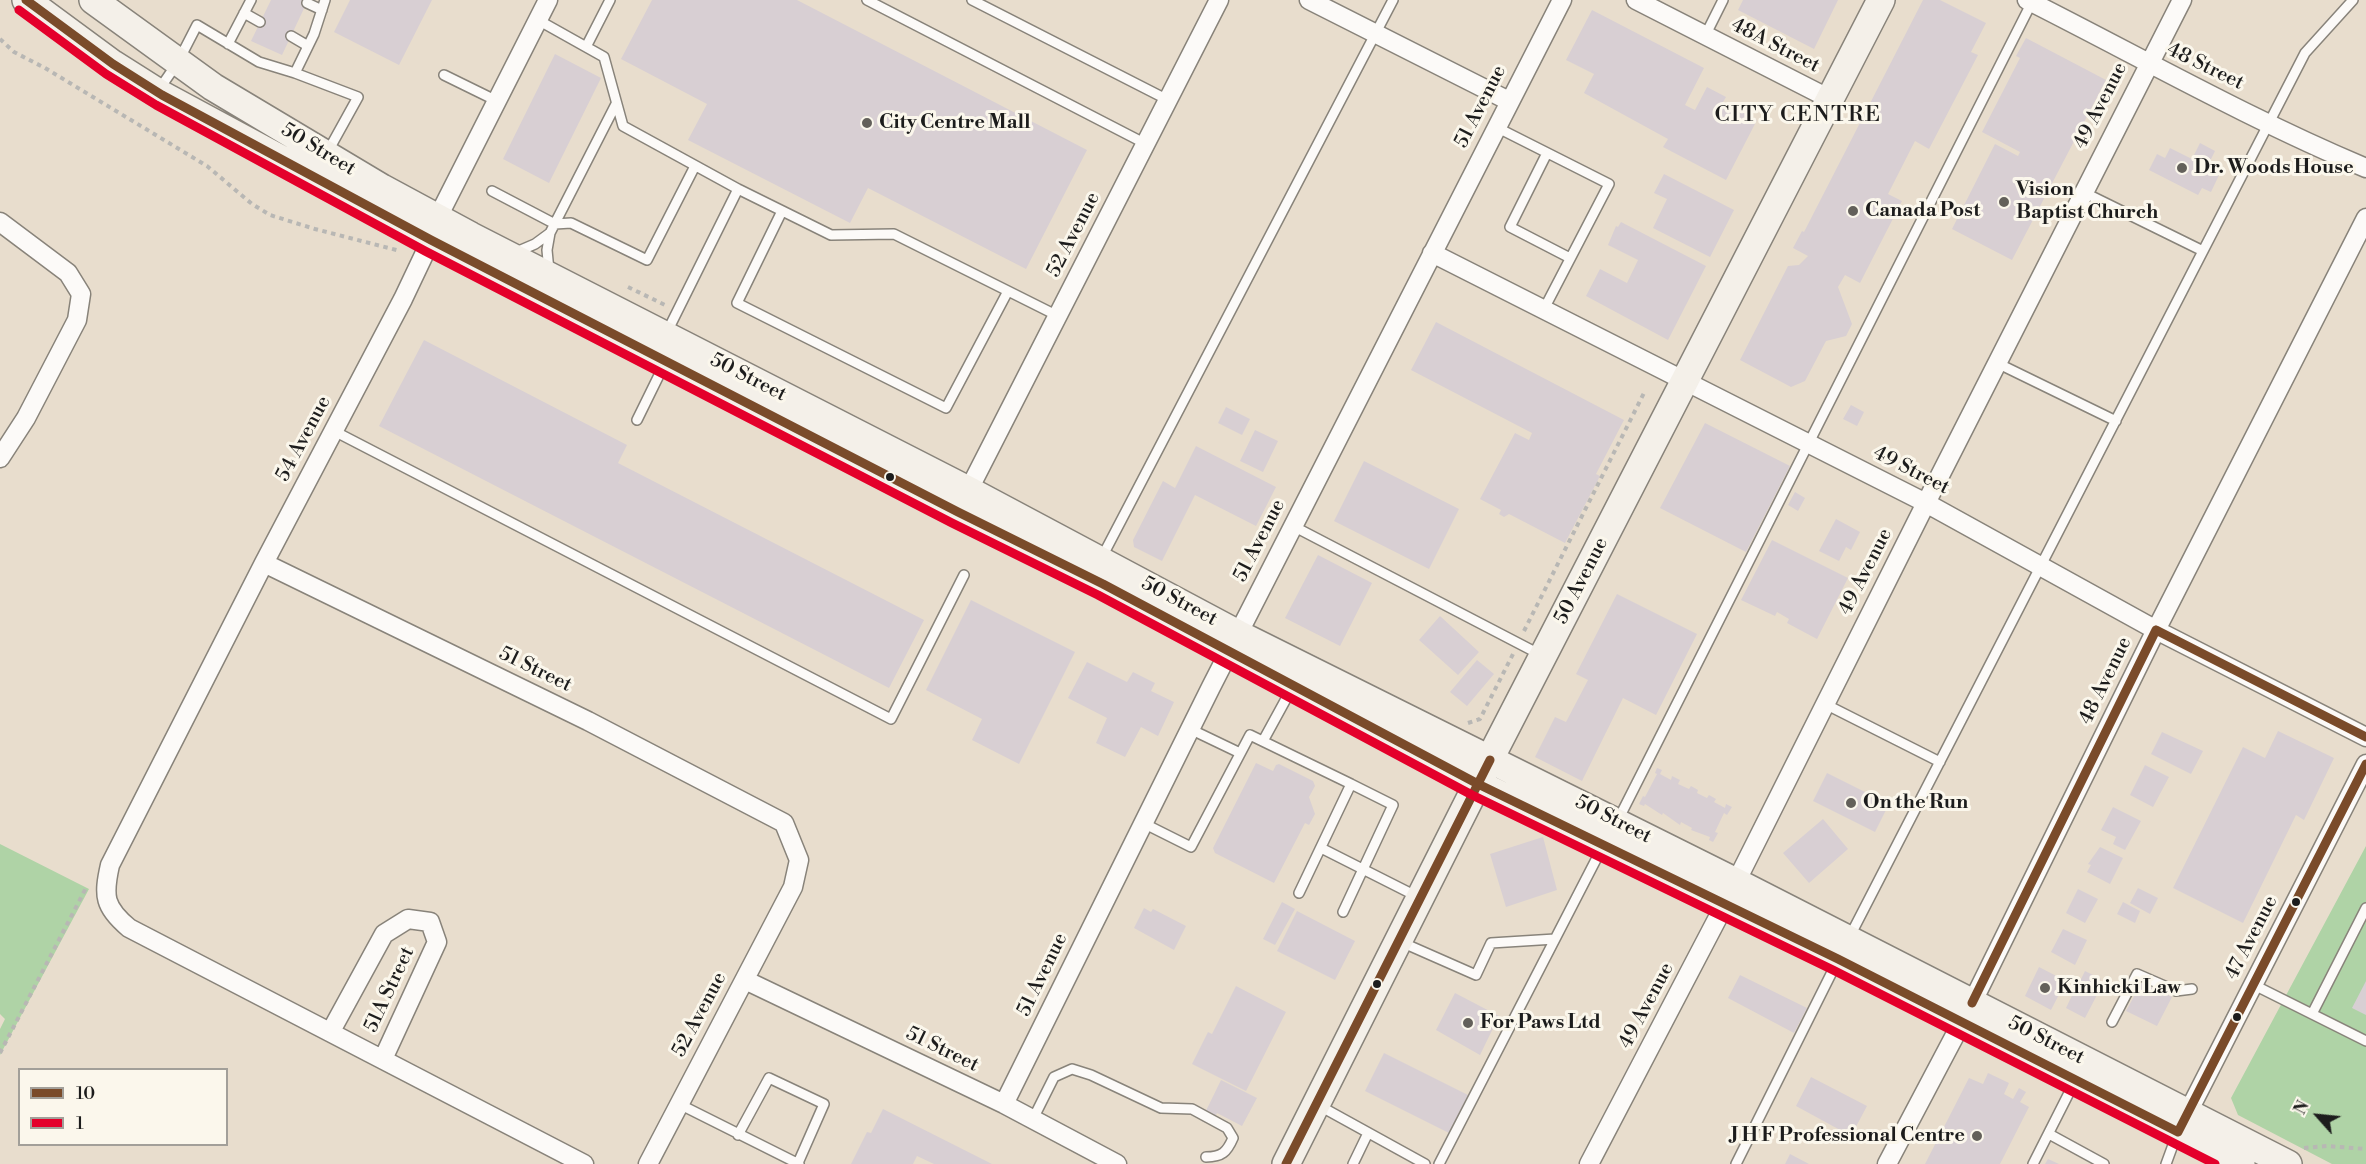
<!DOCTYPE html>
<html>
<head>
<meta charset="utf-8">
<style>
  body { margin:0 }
  #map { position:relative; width:2366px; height:1164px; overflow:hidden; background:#e8ddcd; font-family:"Libre Bodoni",serif }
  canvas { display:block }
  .legend { position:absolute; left:18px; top:1068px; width:210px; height:78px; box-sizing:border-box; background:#fbf7ec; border:2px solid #a29f99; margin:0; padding:8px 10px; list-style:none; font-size:18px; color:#1c1c1c }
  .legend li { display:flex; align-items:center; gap:12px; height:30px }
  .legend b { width:30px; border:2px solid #a29f99 }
  .north { position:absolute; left:2288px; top:1086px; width:60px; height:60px; -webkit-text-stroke:4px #fbf7ec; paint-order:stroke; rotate:297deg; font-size:16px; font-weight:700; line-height:24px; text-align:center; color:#1c1c1c }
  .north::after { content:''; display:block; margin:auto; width:21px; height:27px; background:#1c1c1c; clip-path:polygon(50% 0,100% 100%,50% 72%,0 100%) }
</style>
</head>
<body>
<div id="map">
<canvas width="2366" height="1164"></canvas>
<ul class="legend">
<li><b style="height:8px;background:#7a4b2a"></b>10</li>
<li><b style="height:8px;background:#e4002b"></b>1</li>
</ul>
<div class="north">N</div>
</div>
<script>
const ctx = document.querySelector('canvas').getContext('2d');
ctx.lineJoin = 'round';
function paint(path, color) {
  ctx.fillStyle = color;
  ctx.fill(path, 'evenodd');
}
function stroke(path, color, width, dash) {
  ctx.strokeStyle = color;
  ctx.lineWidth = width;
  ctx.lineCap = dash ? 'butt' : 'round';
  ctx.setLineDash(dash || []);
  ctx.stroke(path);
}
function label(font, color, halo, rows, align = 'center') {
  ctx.font = font + ' "Libre Bodoni",serif';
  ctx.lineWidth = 6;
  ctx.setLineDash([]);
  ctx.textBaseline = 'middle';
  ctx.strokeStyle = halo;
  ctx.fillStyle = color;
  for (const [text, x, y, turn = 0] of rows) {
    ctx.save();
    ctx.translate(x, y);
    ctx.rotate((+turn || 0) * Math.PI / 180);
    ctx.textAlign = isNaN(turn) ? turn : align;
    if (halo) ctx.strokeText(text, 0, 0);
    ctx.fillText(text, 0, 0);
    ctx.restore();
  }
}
paint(new Path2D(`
  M0,844L89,889L0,1055V1029L5,1019L0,1014Z
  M2366,846V1164H2332L2238,1115L2231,1098Z`), '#afd3a6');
paint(new Path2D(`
  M271,0H308L282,55L251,41Z
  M350,0H432L399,65L334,32Z
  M652,0H797L1087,150L1026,269L868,188L850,223L688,140L707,104L621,59Z
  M1743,0H1838L1814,49L1738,10Z
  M1923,0H1940L1986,23L1971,52L1978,55L1929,149L1915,141L1888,194L1902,201L1860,283L1845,275L1838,287L1852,324L1846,336L1826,341L1805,381L1791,387L1740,360L1788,266L1799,265L1808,256L1793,248L1802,231L1804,232Z
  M1592,10L1704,68L1685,105L1695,110L1707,87L1726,97L1723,102L1757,120L1726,180L1663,147L1668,139L1584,93L1594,74L1566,60Z
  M2026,38L2106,80L2012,260L1952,229L1995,144L2018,156L2020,152L1982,132L2020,58L2016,56Z
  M555,54L601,78L549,183L503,159Z
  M2200,143L2215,151L2208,165L2221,171L2211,192L2202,188L2198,195L2149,170L2157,154L2165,158L2170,148L2192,159Z
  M1664,174L1734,210L1710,257L1653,228L1667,199L1654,193Z
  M1621,222L1706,266L1668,340L1586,296L1600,269L1627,283L1638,260L1608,245L1616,226L1618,227Z
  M1436,322L1624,420L1596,474L1600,476L1565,543L1509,514L1504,517L1499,514L1501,510L1480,499L1515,433L1529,440L1532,433L1411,370Z
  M424,340L627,445L618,463L924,620L889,688L379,426Z
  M1851,405L1864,412L1857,426L1843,419Z
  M1226,407L1250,419L1242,435L1218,423Z
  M1705,423L1790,466L1746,552L1660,508Z
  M1255,430L1278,441L1263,472L1240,461Z
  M1196,446L1276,487L1256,526L1195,495L1162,561L1134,547L1133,540L1163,481L1175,488Z
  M1364,461L1459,509L1429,569L1334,521Z
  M1795,492L1805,498L1798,511L1788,505Z
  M1836,519L1860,532L1851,550L1846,547L1839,561L1819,551Z
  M1772,540L1848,578L1817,639L1787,623L1789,619L1777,612L1775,616L1741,600Z
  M1318,555L1372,583L1340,646L1285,618Z
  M1617,594L1697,634L1656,715L1623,698L1582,781L1535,757L1555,717L1566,722L1588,680L1576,674Z
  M971,600L1075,652L1019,764L972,740L982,719L926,690Z
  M1440,616L1479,652L1458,675L1419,640Z
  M1477,660L1494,674L1467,706L1450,692Z
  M1087,662L1127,682L1133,672L1155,683L1151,691L1174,702L1158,736L1141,727L1125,757L1096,743L1107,718L1068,698Z
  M2278,731L2334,758L2304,820L2296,815L2243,923L2173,888L2243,747L2265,758Z
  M2162,732L2203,751L2191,774L2151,754Z
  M1256,763L1273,771L1276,765L1279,764L1313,781L1315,786L1309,797L1315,814L1309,825L1305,823L1274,883L1215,853L1213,848Z
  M2145,765L2169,777L2153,807L2130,795Z
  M1657,768L1662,770L1660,774L1671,780L1672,776L1680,780L1678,784L1689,789L1691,786L1698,790L1697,793L1707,798L1709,795L1716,799L1714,802L1725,808L1726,804L1732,807L1727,815L1724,813L1715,832L1718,833L1713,842L1709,840L1710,837L1691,830L1692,828L1681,822L1680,825L1663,813L1662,815L1645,804L1644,806L1639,804L1643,796L1645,797L1657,774L1655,773Z
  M1827,773L1889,804L1875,832L1813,801Z
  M2113,807L2141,821L2125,850L2113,844L2116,837L2101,830Z
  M1823,819L1848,849L1809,883L1783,853Z
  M1543,837L1557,890L1506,907L1490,854Z
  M2100,847L2123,858L2110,884L2087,872L2091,865L2088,864Z
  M2138,888L2158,898L2150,914L2130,903Z
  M2078,889L2098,899L2085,923L2066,913Z
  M1282,902L1295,909L1275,945L1263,939Z
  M2123,902L2140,911L2135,923L2117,914Z
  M1144,908L1151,912L1153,909L1186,926L1174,950L1134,928Z
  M1297,911L1355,941L1335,980L1277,951Z
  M2063,929L2087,940L2075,965L2051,952Z
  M2039,967L2066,981L2051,1010L2025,996Z
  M2085,971L2101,979L2096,988L2080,981Z
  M1740,975L1807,1008L1794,1033L1728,998Z
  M2366,981V1015L2352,1008Z
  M2142,982L2172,997L2157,1026L2126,1011Z
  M2078,983L2098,993L2085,1018L2066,1008Z
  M1236,986L1286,1012L1246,1091L1192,1064L1208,1032L1212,1034Z
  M1455,993L1499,1016L1480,1055L1436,1030Z
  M1384,1053L1468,1095L1449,1133L1365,1091Z
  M1988,1073L2009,1083L2004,1094L2013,1099L2019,1088L2026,1092L2020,1102L2029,1107L2000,1164H1925L1969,1078L1983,1084Z
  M1811,1077L1867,1106L1851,1136L1796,1106Z
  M1221,1080L1257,1098L1242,1126L1217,1113L1211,1125L1201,1121Z
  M883,1109L992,1164H934L917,1156L913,1164H851L867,1132L871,1133Z
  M1790,1154L1809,1164H1785Z
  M2048,1159L2059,1164H2045Z`), '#d8cfd3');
const lane = new Path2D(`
  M325,0L314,34L295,73L358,97L327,153
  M867,0L1146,144
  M972,0L1168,100
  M307,3L322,10
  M244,13L260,22
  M538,20L604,57L623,126L738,189L831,235L894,234L1058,316
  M291,36L308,46
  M1705,36L1723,0
  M228,44L251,0
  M586,47L610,0
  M444,75L497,101
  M158,91L178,62L197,25L259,62L295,73
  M1496,127L1609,184L1544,309
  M1547,153L1510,227L1570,258
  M492,191L555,224L571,223L647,260L695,166
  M2083,192L2203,251
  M782,211L737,303L946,408L1008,291
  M550,233L616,104
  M514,253L535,244L550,233L547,250L549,271
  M666,334L738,189
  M1997,363L2116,421
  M637,420L665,363
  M334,431L891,719L964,575
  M1293,526L1541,655
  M1101,559L1393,0
  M1825,704L1940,762
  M1190,729L1240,753
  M1263,741L1292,688
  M1618,820L2033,0
  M1143,823L1191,847L1250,735L1351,784L1299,893
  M1321,848L1418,897
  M1343,912L1393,805L1351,784
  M1850,936L2305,53L2353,0
  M1401,942L1476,975L1491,943L1555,939
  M2254,985L2366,1041
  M2312,1014L2366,908
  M2112,1022L2137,974L2176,991L2192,989
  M679,1104L799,1164
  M1318,1105L1425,1164
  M1033,1119L1054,1077L1072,1069L1091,1075L1161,1108L1192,1109L1227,1128L1233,1138C1227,1152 1222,1157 1206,1157
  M2049,1134L2104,1164
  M738,1135L769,1078L824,1104L798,1163
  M1353,1164L1368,1133
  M1439,1164L1603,846
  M1736,1164L1837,962
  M2033,1164L2074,1083
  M2166,1164L2177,1134`);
const street = new Path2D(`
  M548,0L438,217L431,240L403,299L264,563L110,865C103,896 104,907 129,928L584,1164
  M1309,0L1509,101
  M1636,0L1830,99
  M2027,0C2140,57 2249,119 2366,168
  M0,222L68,273L81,294L77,320L26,418L0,458
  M1432,253L1926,503L2156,630L2366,737
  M963,501L1219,0
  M264,563L588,721L784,823L799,860L793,887L648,1164
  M745,980L1004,1104L1117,1164
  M331,1031L384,934L408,919L430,922L437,942L383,1059
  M1004,1104L1211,687L1562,0
  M2183,1122L2366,764
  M1589,1164L1725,904L1926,503L2182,0
  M1887,1164L1972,1003L2156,630L2366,218`);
const secondary = new Path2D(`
  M26,0L113,64L162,95L431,240L958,512L1103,584L1478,784L1838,959L2241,1164
  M93,0L213,87L382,188L471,236L968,490L1238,634L1736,882L2288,1164
  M1286,1164L1497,745L1881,0`);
stroke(lane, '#88837a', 12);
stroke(street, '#88837a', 21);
stroke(secondary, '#88837a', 30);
stroke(new Path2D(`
  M0,39L14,52L45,68L207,166L252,204L270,215L315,229L400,251
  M628,287L667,306
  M1524,631L1644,393
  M1468,723L1480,719L1513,654
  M0,1053L87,886
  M2304,1148L2327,1146L2366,1149`), '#b8b7b4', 4, [4.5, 4.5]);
stroke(lane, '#fcfaf8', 9);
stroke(street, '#fcfaf8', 18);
stroke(secondary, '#f4f0e9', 27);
stroke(new Path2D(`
  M26,0L113,64L162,95L431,240L958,512L1103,584L1478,784L1838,959L2178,1132
  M2156,630L2366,737
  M1972,1003L2156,630
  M2178,1132L2366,764
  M1286,1164L1490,760`), '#7a4b2a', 9);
stroke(new Path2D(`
  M19,10L106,74L156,105L425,251L952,523L1098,595L1472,795L1833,970L2215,1164`), '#e4002b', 9);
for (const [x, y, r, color] of [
  [867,123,6,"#63605a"],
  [2182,168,6,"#63605a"],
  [2004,202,6,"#63605a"],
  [1853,211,6,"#63605a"],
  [890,477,5,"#1c1c1c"],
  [1851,803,6,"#63605a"],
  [2296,902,5,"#1c1c1c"],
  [1377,984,5,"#1c1c1c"],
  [2045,988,6,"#63605a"],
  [2237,1017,5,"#1c1c1c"],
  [1468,1023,6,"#63605a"],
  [1977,1136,6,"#63605a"]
]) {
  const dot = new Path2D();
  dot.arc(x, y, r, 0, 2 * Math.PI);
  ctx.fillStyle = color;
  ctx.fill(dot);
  stroke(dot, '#fbf7ec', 2);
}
label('20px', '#1c1c1c', '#fbf7ec', [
  ["48A Street",1775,46,27],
  ["48 Street",2205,67,26],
  ["49 Avenue",2101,106,-63],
  ["51 Avenue",1481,107,-63],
  ["50 Street",318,150,31],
  ["52 Avenue",1074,235,-63],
  ["50 Street",748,378,27],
  ["54 Avenue",304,439,-62],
  ["49 Street",1911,471,27],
  ["51 Avenue",1260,541,-63],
  ["49 Avenue",1866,572,-63],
  ["50 Avenue",1582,581,-63],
  ["50 Street",1179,602,28],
  ["51 Street",535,670,26],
  ["48 Avenue",2106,681,-64],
  ["50 Street",1613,820,27],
  ["47 Avenue",2252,938,-63],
  ["51 Avenue",1043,975,-64],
  ["51A Street",390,990,-65],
  ["49 Avenue",1647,1006,-62],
  ["52 Avenue",700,1015,-62],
  ["50 Street",2046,1041,27],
  ["51 Street",942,1050,26]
]);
label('bold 20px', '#1c1c1c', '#fbf7ec', [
  ["City Centre Mall",879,123],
  ["Dr. Woods House",2194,168],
  ["Vision",2016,190],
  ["Baptist Church",2016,213],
  ["Canada Post",1865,211],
  ["On the Run",1863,803],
  ["Kinhicki Law",2057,988],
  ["For Paws Ltd",1480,1023],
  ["J H F Professional Centre",1965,1136,"right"]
], 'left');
ctx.letterSpacing = '1.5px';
label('22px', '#1c1c1c', '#fbf7ec', [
  ["CITY CENTRE",1798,116]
]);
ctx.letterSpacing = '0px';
</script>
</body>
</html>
